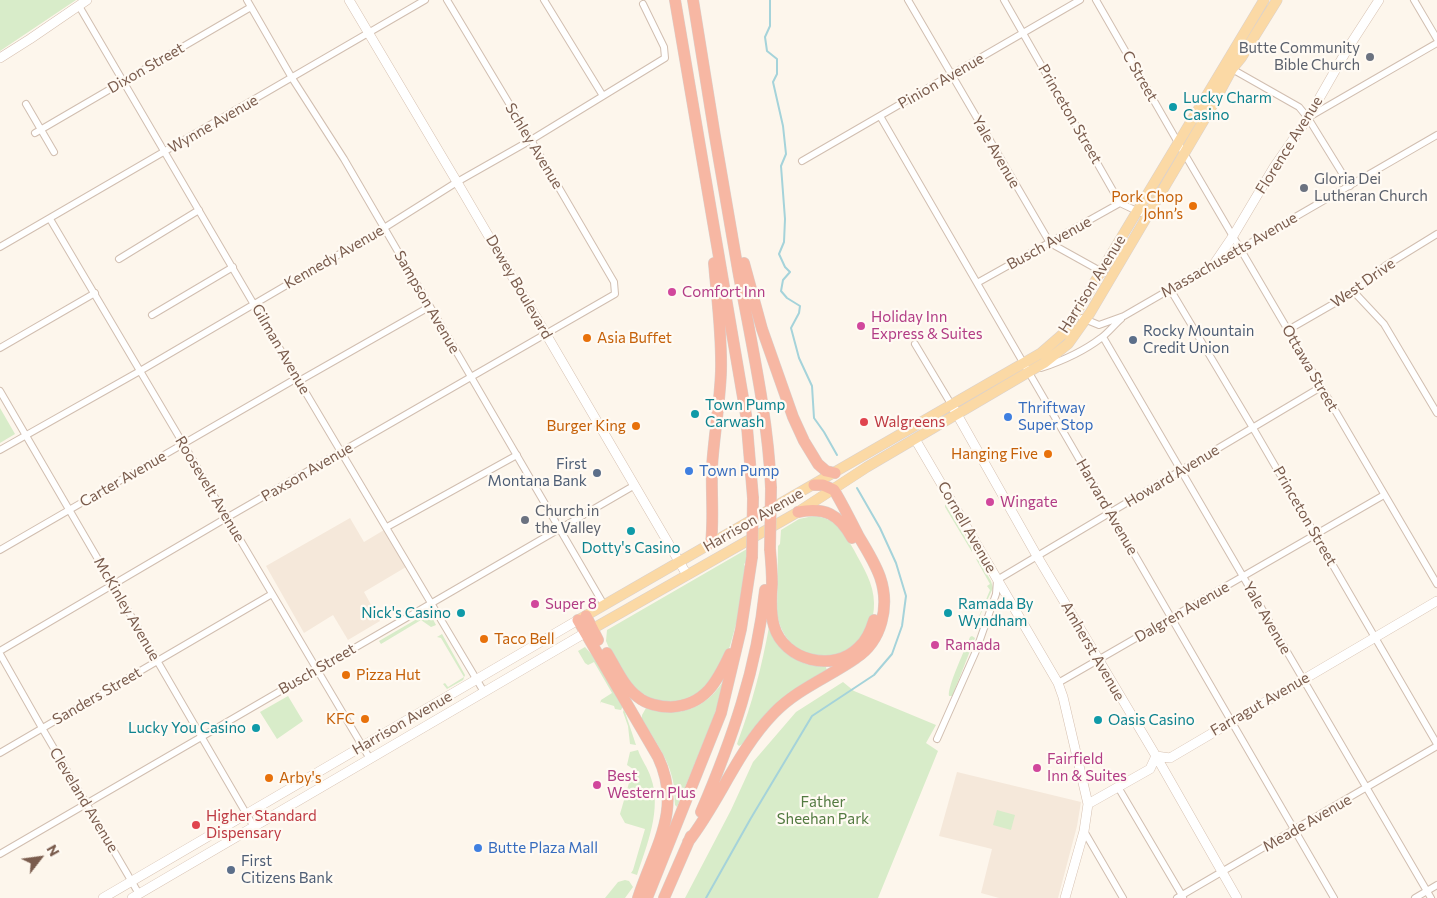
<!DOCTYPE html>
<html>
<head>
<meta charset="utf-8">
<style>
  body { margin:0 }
  #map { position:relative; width:1437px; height:898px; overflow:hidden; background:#fdf6ec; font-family:Commissioner,sans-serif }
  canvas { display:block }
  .north { position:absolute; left:15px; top:833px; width:50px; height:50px; -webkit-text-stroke:4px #fffaf3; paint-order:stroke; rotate:60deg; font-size:14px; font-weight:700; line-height:20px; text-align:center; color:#7a5c4d }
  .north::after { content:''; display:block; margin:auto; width:18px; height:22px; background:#7a5c4d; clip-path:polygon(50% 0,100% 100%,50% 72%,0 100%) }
</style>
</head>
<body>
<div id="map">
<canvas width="1437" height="898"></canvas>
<div class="north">N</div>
</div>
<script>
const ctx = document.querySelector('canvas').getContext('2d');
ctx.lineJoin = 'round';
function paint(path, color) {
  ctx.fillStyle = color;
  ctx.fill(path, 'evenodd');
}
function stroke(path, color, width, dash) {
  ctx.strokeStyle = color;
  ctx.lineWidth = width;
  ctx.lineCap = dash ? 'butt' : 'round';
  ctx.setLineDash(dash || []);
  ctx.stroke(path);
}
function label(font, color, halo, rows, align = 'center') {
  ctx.font = font + ' Commissioner,sans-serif';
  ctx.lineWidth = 4.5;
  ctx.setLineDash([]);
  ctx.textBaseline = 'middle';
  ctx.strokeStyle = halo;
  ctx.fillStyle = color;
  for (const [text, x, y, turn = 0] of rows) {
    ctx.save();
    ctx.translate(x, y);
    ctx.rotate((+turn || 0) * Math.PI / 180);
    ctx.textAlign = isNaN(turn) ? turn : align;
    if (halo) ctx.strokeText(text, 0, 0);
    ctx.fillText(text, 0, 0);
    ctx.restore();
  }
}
paint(new Path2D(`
  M350,518L364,542L384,530L406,567L364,592L380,621L348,640L333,615L304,633L266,566Z
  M957,772L1081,802L1077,826L1058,898H999L981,893L992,849L939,836Z`), '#f5e8da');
paint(new Path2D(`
  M0,0H76L0,51Z
  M0,408L15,434L0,443Z
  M945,504L972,549V552L945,507Z
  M813,516C837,518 843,531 854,550C863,567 874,584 874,603C875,666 787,678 777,613L778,546L780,544L781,530L799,519Z
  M747,549V562L744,564L746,569L738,617L730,646L718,674L705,690L674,704L650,699L631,685L612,655L606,641L607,630Z
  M976,559H978L991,581L993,588L975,626L990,590L987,586L990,584Z
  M429,612L436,625L431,627L421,620L381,644L379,641Z
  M769,627C784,653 793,665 826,667L827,671L741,745L739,746L737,744L738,741C752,704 762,666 769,627Z
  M442,634L465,675L463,680L447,689L443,684L445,683L448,687L464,677L441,638L437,637Z
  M972,636L975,638L954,692L953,696H949C947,687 966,647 970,637Z
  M585,647L593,656L623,706L621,710L615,709L614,706L601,702L600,704L601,700L612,693L594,662L588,665L585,663L578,651Z
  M843,682L854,691L936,725L926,743L938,751L878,898H685L731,810L753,762L796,712Z
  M722,683H723L721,695L713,719L677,807L675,805C674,796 675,787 672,777C667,756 653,738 642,720V715L646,708C676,718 704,710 722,683Z
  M288,696L303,721L277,739L260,712Z
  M624,709L636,745L630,744L628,726L623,712Z
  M638,750C641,759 648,768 651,778C662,809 647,845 637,875L631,873L633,870L645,829L625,823L620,814L633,769L627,765L630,752Z
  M997,810L1015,815L1011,830L993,825Z
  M625,880L629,881L633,887L625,898H605L618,882Z`), '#d8ecc9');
stroke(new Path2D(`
  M770,0V26L765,37L767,51L777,59V74L773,82L783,126L786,154L781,166L785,219L784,242L779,254L785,267L790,272L783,280L781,291L787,298L800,306L799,313L791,328L799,358L812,386L814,418L824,432L837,455
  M706,898L751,818L812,716L874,675L892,654L902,626L906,596L896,563L880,528L857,488`), '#a5d3da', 2);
const street = new Path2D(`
  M247,0L292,78L344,159L604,605
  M544,0L603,96
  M908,0L1050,243L1104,273
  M1004,0L1120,203L1141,213
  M1096,0L1184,153L1437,584
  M1414,0L1437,39
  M79,6L297,378L484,692
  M1232,69L1299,107L1308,118L1350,186
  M26,104L54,152
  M880,116L1334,898
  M1309,117L1437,43
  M35,133L251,7
  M802,161L1080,0
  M50,219L370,759
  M0,247L425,0
  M119,259L199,210
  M977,283L1120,203
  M1170,289L1253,428L1437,744
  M1354,292L1384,324L1437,413
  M152,315L233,267
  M1082,318L1099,325L1124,316L1437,135
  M1288,330L1354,292L1385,266L1437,234
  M1103,337L1431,898
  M915,344L951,404
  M0,348L95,293
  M1041,368C1062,361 1084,351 1101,338C1107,334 1115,324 1121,319
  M299,381L429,307
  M0,391L254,827
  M0,450L140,371L384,228L457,182L531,140L665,58L664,47L643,4
  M387,527L517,455
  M0,550L297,378
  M0,651L228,517L615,294L614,282L531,140L447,0
  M0,654L42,728L139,894
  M1058,683L1384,495
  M937,739L976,651L996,594L997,580L1321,387
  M0,753L272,594
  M1118,787L1183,897
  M1084,831L1123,898
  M0,854L635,485
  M1177,898L1437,746
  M1415,898L1437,885`);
const secondary = new Path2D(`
  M349,0L457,182L687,575
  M0,58L30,39L87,0
  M1214,264L1233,236L1274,167L1308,118L1348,48L1379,0
  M954,409L1037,556L1156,756L1237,898
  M915,439L1058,683L1063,697L1088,804L1084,831L1065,898
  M1088,804L1150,769L1156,756L1170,758L1437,601
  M103,898L578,620
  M132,898L585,633`);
const primary = new Path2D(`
  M580,619L1041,353L1064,333L1264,0
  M587,632L798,512L867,467L1044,363L1068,344L1090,313L1207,115L1232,69L1241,58L1277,0`);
const highway = new Path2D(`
  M675,0L746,415L753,498
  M693,0C707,90 722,180 738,270C751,342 768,415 771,488
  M744,263L762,329L793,417L804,441L818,464L826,471L835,473
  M798,512C825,507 839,514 852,538
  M711,543C714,518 711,492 712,467C714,435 720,403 721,371C722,335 717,299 714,263
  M770,549C771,560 772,572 772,584C771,597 770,613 774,626C784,661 834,673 859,647C867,640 871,630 874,620
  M586,616L598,640
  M578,620L658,757C683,810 654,848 638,898
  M607,653C616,668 624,687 638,697C646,704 660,707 671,707C705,705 717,682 730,654
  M701,812C732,740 757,668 765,590
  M688,842C720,801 737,751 774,713C797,689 829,677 856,658C882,641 890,606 880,577C875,563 867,550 859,537C851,521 843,505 834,490L823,485H814
  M647,898L721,713L741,629L752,557
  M664,898L691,836`);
stroke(street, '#d1beb0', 8);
stroke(secondary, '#d6c0b0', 10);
stroke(primary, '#dad1cd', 11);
stroke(highway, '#dad1cd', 12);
stroke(street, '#fff', 6);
stroke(secondary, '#fff', 9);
stroke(primary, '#fbd9a5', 10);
stroke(highway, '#f7b7a3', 11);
const highwayBridge = new Path2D(`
  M770,549L771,488
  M752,557L753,498`);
stroke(highwayBridge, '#dad1cd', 12, []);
stroke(highwayBridge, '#f7b7a3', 11);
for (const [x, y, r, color] of [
  [1370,57,5,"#6b7280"],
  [1173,107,5,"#0f9aa8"],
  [1304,188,5,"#6b7280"],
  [1193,206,5,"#e8710a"],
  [672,292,5,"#d1479c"],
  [861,326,5,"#d1479c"],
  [587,338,5,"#e8710a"],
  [1133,340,5,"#5c6f8a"],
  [695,414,5,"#0f9aa8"],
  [1008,417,5,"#3f7fe0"],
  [864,422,5,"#e0444e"],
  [636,426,5,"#e8710a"],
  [1048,454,5,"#e8710a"],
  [689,471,5,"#3f7fe0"],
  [597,473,5,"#5c6f8a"],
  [990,502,5,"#d1479c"],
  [525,520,5,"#6b7280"],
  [631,531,5,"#0f9aa8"],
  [535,604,5,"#d1479c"],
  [461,613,5,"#0f9aa8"],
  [948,613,5,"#0f9aa8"],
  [484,639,5,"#e8710a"],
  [935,645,5,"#d1479c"],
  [346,675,5,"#e8710a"],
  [365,719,5,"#e8710a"],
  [1098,720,5,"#0f9aa8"],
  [256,728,5,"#0f9aa8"],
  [1037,768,5,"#d1479c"],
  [269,778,5,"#e8710a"],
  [597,785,5,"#d1479c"],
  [196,825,5,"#e0444e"],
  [478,848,5,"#3f7fe0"],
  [231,870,5,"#5c6f8a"]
]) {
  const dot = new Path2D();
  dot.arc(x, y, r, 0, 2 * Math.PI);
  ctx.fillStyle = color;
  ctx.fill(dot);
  stroke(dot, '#fffaf3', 2);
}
label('15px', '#5b616d', '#fffaf3', [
  ["Butte Community",1360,48,"right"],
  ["Bible Church",1360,65,"right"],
  ["Gloria Dei",1314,179],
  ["Lutheran Church",1314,196],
  ["Church in",535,511],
  ["the Valley",535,528]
], 'left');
label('15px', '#7a5c4d', '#fffaf3', [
  ["Dixon Street",146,68,-30],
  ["C Street",1140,76,60],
  ["Pinion Avenue",941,81,-30],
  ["Princeton Street",1070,114,60],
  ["Wynne Avenue",213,124,-30],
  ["Florence Avenue",1289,145,-58],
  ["Schley Avenue",534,146,59],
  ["Yale Avenue",996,152,60],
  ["Busch Avenue",1049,243,-29],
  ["Massachusetts Avenue",1229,255,-30],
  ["Kennedy Avenue",334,257,-30],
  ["West Drive",1363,283,-35],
  ["Harrison Avenue",1092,284,-58],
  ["Dewey Boulevard",519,287,60],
  ["Sampson Avenue",427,302,60],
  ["Gilman Avenue",281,349,60],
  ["Ottawa Street",1310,368,60],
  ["Paxson Avenue",307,472,-30],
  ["Howard Avenue",1172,476,-31],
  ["Carter Avenue",123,479,-30],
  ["Roosevelt Avenue",210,489,59],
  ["Harvard Avenue",1107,507,60],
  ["Princeton Street",1305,516,60],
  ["Harrison Avenue",753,520,-30],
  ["Cornell Avenue",967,527,60],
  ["McKinley Avenue",127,609,60],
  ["Dalgren Avenue",1182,612,-30],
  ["Yale Avenue",1267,618,60],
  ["Amherst Avenue",1093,651,60],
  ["Busch Street",317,669,-30],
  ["Sanders Street",97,696,-30],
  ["Farragut Avenue",1260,704,-30],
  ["Harrison Avenue",402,723,-30],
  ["Cleveland Avenue",84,800,59],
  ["Meade Avenue",1307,823,-30]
]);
label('15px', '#0d838f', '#fffaf3', [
  ["Lucky Charm",1183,98],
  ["Casino",1183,115],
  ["Town Pump",705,405],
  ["Carwash",705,422],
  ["Dotty's Casino",631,548,"center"],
  ["Ramada By",958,604],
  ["Wyndham",958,621],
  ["Nick's Casino",451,613,"right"],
  ["Oasis Casino",1108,720],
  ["Lucky You Casino",246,728,"right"]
], 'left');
label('15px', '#c56008', '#fffaf3', [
  ["Pork Chop",1183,197],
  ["John’s",1183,214],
  ["Asia Buffet",597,338,"left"],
  ["Burger King",626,426],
  ["Hanging Five",1038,454],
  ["Taco Bell",494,639,"left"],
  ["Pizza Hut",356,675,"left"],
  ["KFC",355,719],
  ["Arby's",279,778,"left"]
], 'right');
label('15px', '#b23c85', '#fffaf3', [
  ["Comfort Inn",682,292],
  ["Holiday Inn",871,317],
  ["Express & Suites",871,334],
  ["Wingate",1000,502],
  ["Super 8",545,604],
  ["Ramada",945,645],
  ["Fairfield",1047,759],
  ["Inn & Suites",1047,776],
  ["Best",607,776],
  ["Western Plus",607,793]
], 'left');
label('15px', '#4e5e75', '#fffaf3', [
  ["Rocky Mountain",1143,331],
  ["Credit Union",1143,348],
  ["First",587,464,"right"],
  ["Montana Bank",587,481,"right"],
  ["First",241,861],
  ["Citizens Bank",241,878]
], 'left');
label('15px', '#366cbe', '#fffaf3', [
  ["Thriftway",1018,408],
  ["Super Stop",1018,425],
  ["Town Pump",699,471],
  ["Butte Plaza Mall",488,848]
], 'left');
label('15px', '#be3a42', '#fffaf3', [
  ["Walgreens",874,422],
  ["Higher Standard",206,816],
  ["Dispensary",206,833]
], 'left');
label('15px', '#537a41', '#fffaf3', [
  ["Father",823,802],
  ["Sheehan Park",823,819]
]);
</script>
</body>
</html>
